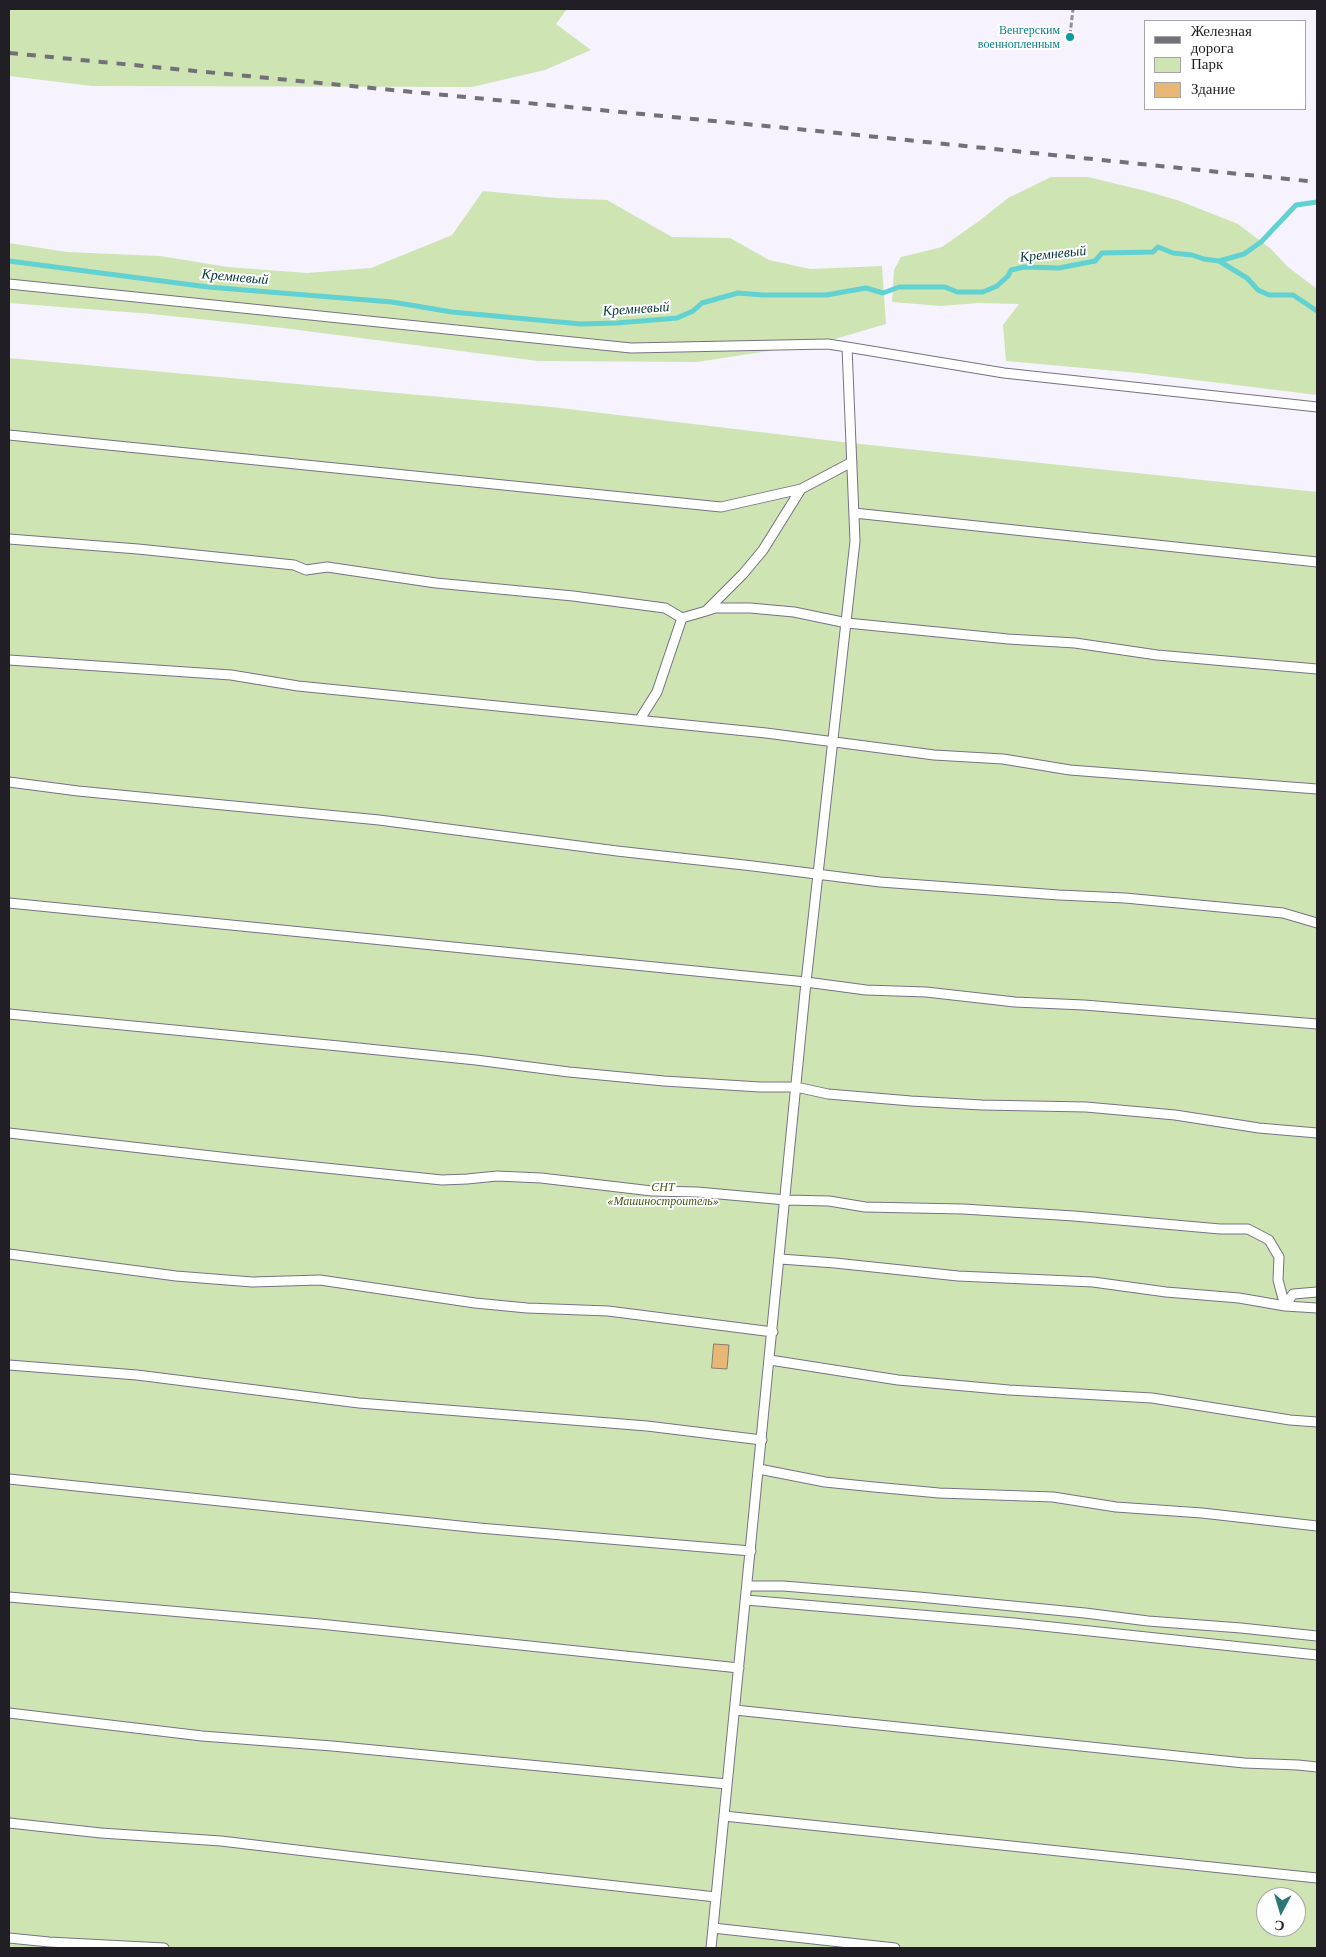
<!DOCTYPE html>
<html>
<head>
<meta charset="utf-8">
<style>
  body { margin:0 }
  #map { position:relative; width:1326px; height:1957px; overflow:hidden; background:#f6f3fe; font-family:"Crimson Pro",serif }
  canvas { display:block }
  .frame { position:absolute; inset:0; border:10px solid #211f25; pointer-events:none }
  .legend { position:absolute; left:1144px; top:20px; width:162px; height:90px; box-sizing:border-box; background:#fff; border:1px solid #a6a5a8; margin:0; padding:6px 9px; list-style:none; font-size:15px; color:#211f25 }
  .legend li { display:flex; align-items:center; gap:10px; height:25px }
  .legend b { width:25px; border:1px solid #a6a5a8 }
  .north { position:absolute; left:1256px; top:1887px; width:50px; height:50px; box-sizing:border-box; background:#fff; border:1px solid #a6a5a8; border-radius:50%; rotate:186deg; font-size:14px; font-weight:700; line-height:20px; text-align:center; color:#211f25 }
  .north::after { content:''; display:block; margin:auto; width:18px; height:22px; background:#2c7675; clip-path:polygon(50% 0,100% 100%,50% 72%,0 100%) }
</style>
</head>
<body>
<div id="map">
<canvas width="1326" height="1957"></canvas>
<div class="frame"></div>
<ul class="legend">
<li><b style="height:6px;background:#727078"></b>Железная дорога</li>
<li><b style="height:14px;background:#cee5b3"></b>Парк</li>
<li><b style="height:14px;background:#e9b775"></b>Здание</li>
</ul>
<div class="north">С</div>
</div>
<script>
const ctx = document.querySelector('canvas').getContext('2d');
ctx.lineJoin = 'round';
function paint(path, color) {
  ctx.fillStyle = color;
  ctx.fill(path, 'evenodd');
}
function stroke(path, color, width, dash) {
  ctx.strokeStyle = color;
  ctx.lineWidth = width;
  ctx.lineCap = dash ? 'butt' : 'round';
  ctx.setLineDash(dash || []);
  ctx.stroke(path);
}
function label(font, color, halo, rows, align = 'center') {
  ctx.font = font + ' "Crimson Pro",serif';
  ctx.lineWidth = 4;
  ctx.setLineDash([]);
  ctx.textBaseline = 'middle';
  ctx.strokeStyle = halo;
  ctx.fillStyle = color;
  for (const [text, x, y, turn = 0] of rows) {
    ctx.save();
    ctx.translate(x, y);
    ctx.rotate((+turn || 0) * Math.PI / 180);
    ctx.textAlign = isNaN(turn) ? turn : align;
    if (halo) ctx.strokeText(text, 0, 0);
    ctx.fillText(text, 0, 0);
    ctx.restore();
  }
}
paint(new Path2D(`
  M9,9H567L556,24L591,50L545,70L472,87L92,86L9,76Z
  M1051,177H1088L1146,191L1180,201L1238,224L1270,248L1288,267L1317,289V395L1138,373L1006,361L1003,325L1019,304L978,303L941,306L892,302L894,270L901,257L942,247L979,221L1008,198Z
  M483,191L557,198L607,200L672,237L730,238L769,260L810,269L882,266L886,324L821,343L697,362L538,361L283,328L152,314L9,303V243L67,252L160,256L228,267L307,273L371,268L452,235Z
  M9,358L552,407L851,443L1317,492V1948H9ZM1266,1897H1296V1927H1266Z`), '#cee5b3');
stroke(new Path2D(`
  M9,261L208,287L392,302L452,312L581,324L617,323L677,318L693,311L702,303L738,293L763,295H826L866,288L883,293L899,287H945L957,292H983L997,286L1008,276L1011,270L1024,267L1059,268L1095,261L1102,253L1153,252L1158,247L1173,253L1192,255L1204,259L1219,261L1247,278L1258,290L1269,295H1293L1317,311
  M1219,261L1244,254L1261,242L1296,205L1317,202`), '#62d1d1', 5);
const building = new Path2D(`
  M714,1344L729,1345L727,1369L712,1368Z`);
paint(building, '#e9b775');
stroke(building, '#877c6e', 1);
const service = new Path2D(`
  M9,284L631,348L828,344L847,347L855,541L806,982L711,1948
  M847,347L1004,373L1317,407
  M9,435L721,507L801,489L852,462
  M854,513L1317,562
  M9,539L138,549L294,565L306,570L327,567L436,583L573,596L665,608L682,618
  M706,611L715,608H750L794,612L847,623L1008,639L1075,643L1157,655L1317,669
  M9,660L231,675L298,686L766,733L934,755L1003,759L1070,770L1317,789
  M640,719L657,692L682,618L706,611L743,574L763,550L801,489
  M9,782L78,791L379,820L617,851L753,866L880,882L1059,895L1125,898L1283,913L1317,923
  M9,903L806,982L866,990L926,992L1015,1002L1084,1005L1317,1024
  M9,1014L339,1046L476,1060L569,1072L664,1081L760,1087H796L828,1094L911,1101L982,1105L1086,1107L1175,1115L1259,1128L1317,1133
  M9,1133L238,1159L442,1180L467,1179L497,1176L541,1178L652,1191L697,1192L786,1200L829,1201L865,1207L963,1209L1074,1216L1220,1229H1248L1269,1240L1279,1257L1278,1280L1285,1306L1317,1308
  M9,1254L176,1276L252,1282L320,1280L475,1303L527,1308L608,1311L773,1332
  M780,1259L835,1263L958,1276L1093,1282L1166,1292L1239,1298L1285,1306L1293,1294L1317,1292
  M770,1360L898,1380L1009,1390L1152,1398L1290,1420L1317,1422
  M9,1365L137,1375L359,1403L647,1426L762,1440
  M759,1469L825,1482L874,1487L939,1493L1053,1497L1116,1507L1202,1513L1317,1526
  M9,1479L479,1528L751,1551
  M747,1586H783L919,1597L1085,1613L1148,1621L1241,1628L1317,1636
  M9,1597L320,1624L739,1668
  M746,1600L1014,1623L1317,1655
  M735,1710L1244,1763L1298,1765L1317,1767
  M9,1713L202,1736L332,1746L727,1784
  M724,1816L1317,1878
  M9,1823L101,1833L221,1841L381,1860L716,1897
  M713,1928L895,1948
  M9,1938L49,1942L164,1948`);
stroke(service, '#767282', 11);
stroke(new Path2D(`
  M1070,35L1073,9`), '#908e97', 3, [5, 2.5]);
stroke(service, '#fff', 9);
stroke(new Path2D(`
  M9,53L828,132L1317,182`), '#727078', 4, [9, 9]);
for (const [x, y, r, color] of [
  [1070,37,5,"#0f9aa8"]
]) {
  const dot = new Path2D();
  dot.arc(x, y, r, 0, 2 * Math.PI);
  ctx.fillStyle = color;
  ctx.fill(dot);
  stroke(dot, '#fff', 2);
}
label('12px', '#0d838f', '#fff', [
  ["Венгерским",1060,30],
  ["военнопленным",1060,44]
], 'right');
label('italic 12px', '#415c0f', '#fff', [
  ["СНТ",663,1187],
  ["«Машиностроитель»",663,1201]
]);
label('italic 14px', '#003535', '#fff', [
  ["Кремневый",1053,254,-6],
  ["Кремневый",235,277,5],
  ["Кремневый",636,309,-4]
]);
</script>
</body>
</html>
